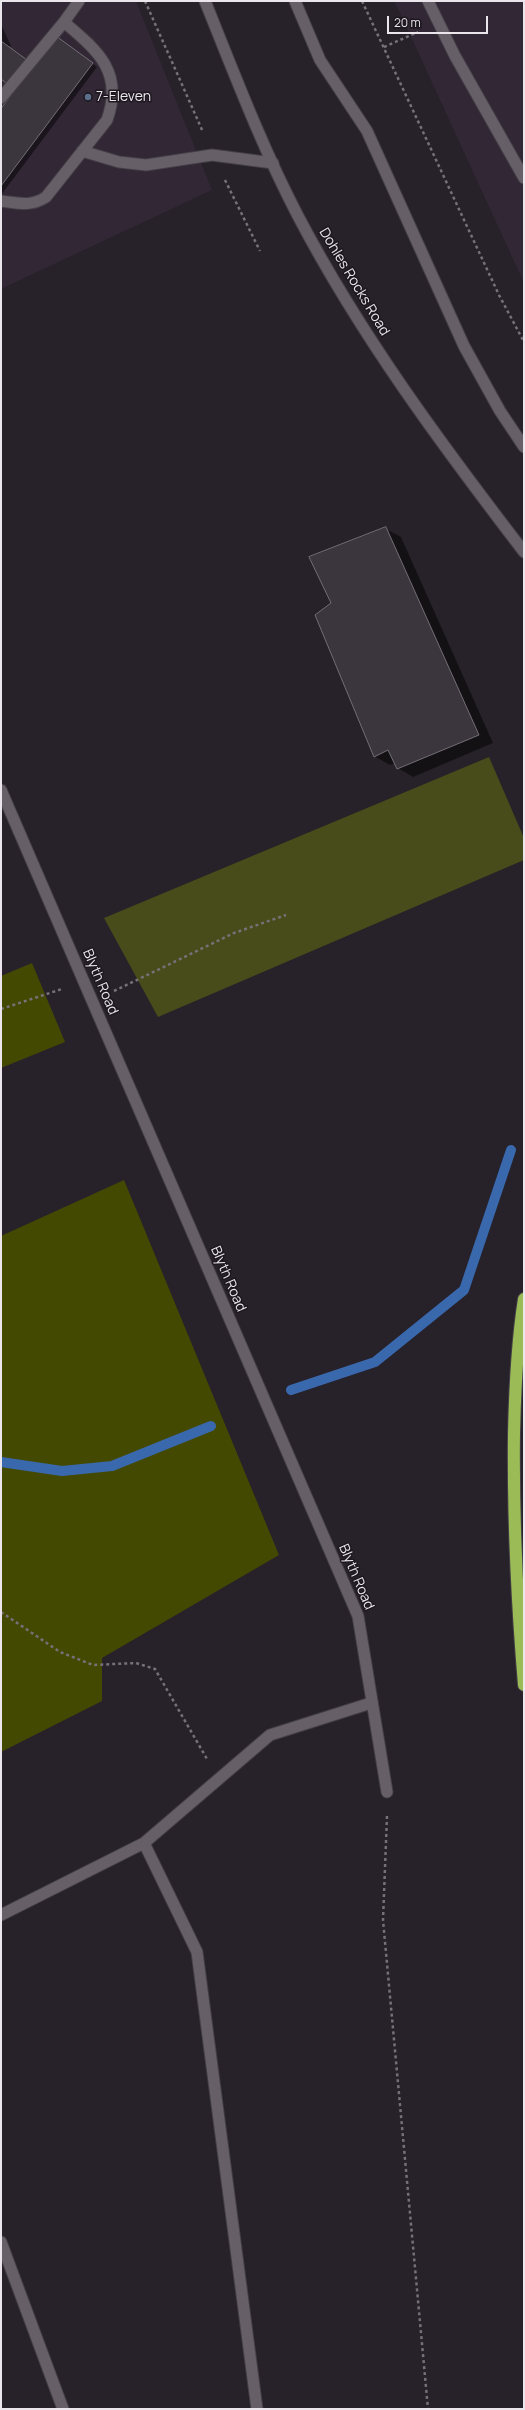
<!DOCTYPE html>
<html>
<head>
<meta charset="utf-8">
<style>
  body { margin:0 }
  #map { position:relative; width:525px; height:2410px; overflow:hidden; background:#272129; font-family:Manrope,sans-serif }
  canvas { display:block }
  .frame { position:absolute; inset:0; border:2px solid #eae6eb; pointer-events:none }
  .scale { position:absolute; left:387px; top:16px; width:101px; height:18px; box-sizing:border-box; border:2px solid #eae6eb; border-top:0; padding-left:5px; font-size:12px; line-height:14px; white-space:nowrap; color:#eae6eb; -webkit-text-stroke:3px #1d171f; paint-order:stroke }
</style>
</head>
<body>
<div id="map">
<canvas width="525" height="2410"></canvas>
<div class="frame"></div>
<div class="scale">20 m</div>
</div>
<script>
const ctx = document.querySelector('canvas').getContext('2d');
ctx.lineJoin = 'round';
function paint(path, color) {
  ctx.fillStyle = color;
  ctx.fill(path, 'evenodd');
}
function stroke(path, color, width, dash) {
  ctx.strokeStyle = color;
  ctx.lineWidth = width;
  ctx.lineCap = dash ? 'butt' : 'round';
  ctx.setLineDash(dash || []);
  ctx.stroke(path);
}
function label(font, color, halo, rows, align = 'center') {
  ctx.font = font + ' Manrope,sans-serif';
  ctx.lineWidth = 3;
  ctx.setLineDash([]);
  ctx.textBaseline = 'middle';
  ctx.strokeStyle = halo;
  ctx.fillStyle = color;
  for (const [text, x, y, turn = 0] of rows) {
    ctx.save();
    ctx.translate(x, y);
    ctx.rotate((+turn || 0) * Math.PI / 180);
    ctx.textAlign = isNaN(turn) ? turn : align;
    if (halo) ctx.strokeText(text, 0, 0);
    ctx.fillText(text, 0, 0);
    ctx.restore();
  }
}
paint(new Path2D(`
  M1,1H136L212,190L1,289Z
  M394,1H524V283L400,13Z`), '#312735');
paint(new Path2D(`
  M32,963L65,1042L1,1068V976Z
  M124,1180L279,1555L102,1658V1701L1,1752V1236Z`), '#444902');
paint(new Path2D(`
  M489,757L524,838V860L158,1017L104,918Z`), '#474c1a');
paint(new Path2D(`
  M1,24L11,46L9,47L35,66L61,40L97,67L1,195V111L17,90L1,78Z
  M386,529L401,537L493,743L413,777L398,768L395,763L390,765L374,756L332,604Z`), '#0007');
stroke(new Path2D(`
  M291,1390L375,1362L464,1290L511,1150
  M1,1462L62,1471L112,1466L211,1426`), '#3968ac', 10);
const building = new Path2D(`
  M56,36L93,63L1,186V109Z
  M1,41L34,65L15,90L1,79Z
  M386,527L479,735L397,769L388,750L374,757L315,615L331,603L309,557Z`);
paint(building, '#3b353e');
stroke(building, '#746d77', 1);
const service = new Path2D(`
  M428,1L455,56L524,178
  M1,98L64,22L79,1
  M82,151L119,162L146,165L212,155L273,163
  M1,201C18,203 31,207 46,197L107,120C124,72 98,51 64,22
  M144,1843L197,1952L257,2409
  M1,1915L144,1843L270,1735L371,1703
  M1,2242L63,2409`);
const minor = new Path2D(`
  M1,790L358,1616L387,1792`);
const secondary = new Path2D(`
  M205,1C234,73 262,147 298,216C361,336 442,445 524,552
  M295,1L320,60L367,131L464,346L500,411L524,447`);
const motorway = new Path2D(`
  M524,1299C517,1343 515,1388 514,1433C513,1517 517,1601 524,1685`);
stroke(service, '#443f46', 13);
stroke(minor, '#443f46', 13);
stroke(secondary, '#443f46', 13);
stroke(motorway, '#443f46', 14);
stroke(new Path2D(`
  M145,1L203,132
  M362,1L499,295L524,342
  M384,47L418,32
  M225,180L260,251
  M114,991L234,933L286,915
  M1,1009L62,989
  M1,1612L60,1652L93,1665L136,1663L155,1669L207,1759
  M387,1816L383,1920L428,2409`), '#767178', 2.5, [3, 3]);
stroke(service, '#665f68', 11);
stroke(minor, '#665f68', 11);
stroke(secondary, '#665f68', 11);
stroke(motorway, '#9abb56', 12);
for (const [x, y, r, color] of [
  [88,97,4,"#5c6f8a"]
]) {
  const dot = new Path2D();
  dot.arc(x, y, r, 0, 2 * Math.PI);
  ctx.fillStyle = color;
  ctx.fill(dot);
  stroke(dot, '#1d171f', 1.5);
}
label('14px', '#eae6eb', '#1d171f', [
  ["7-Eleven",96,97]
], 'left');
label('14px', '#eae6eb', '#1d171f', [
  ["Dohles Rocks Road",354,282,59],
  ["Blyth Road",100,982,67],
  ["Blyth Road",228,1279,67],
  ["Blyth Road",356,1577,67]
]);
</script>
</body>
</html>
